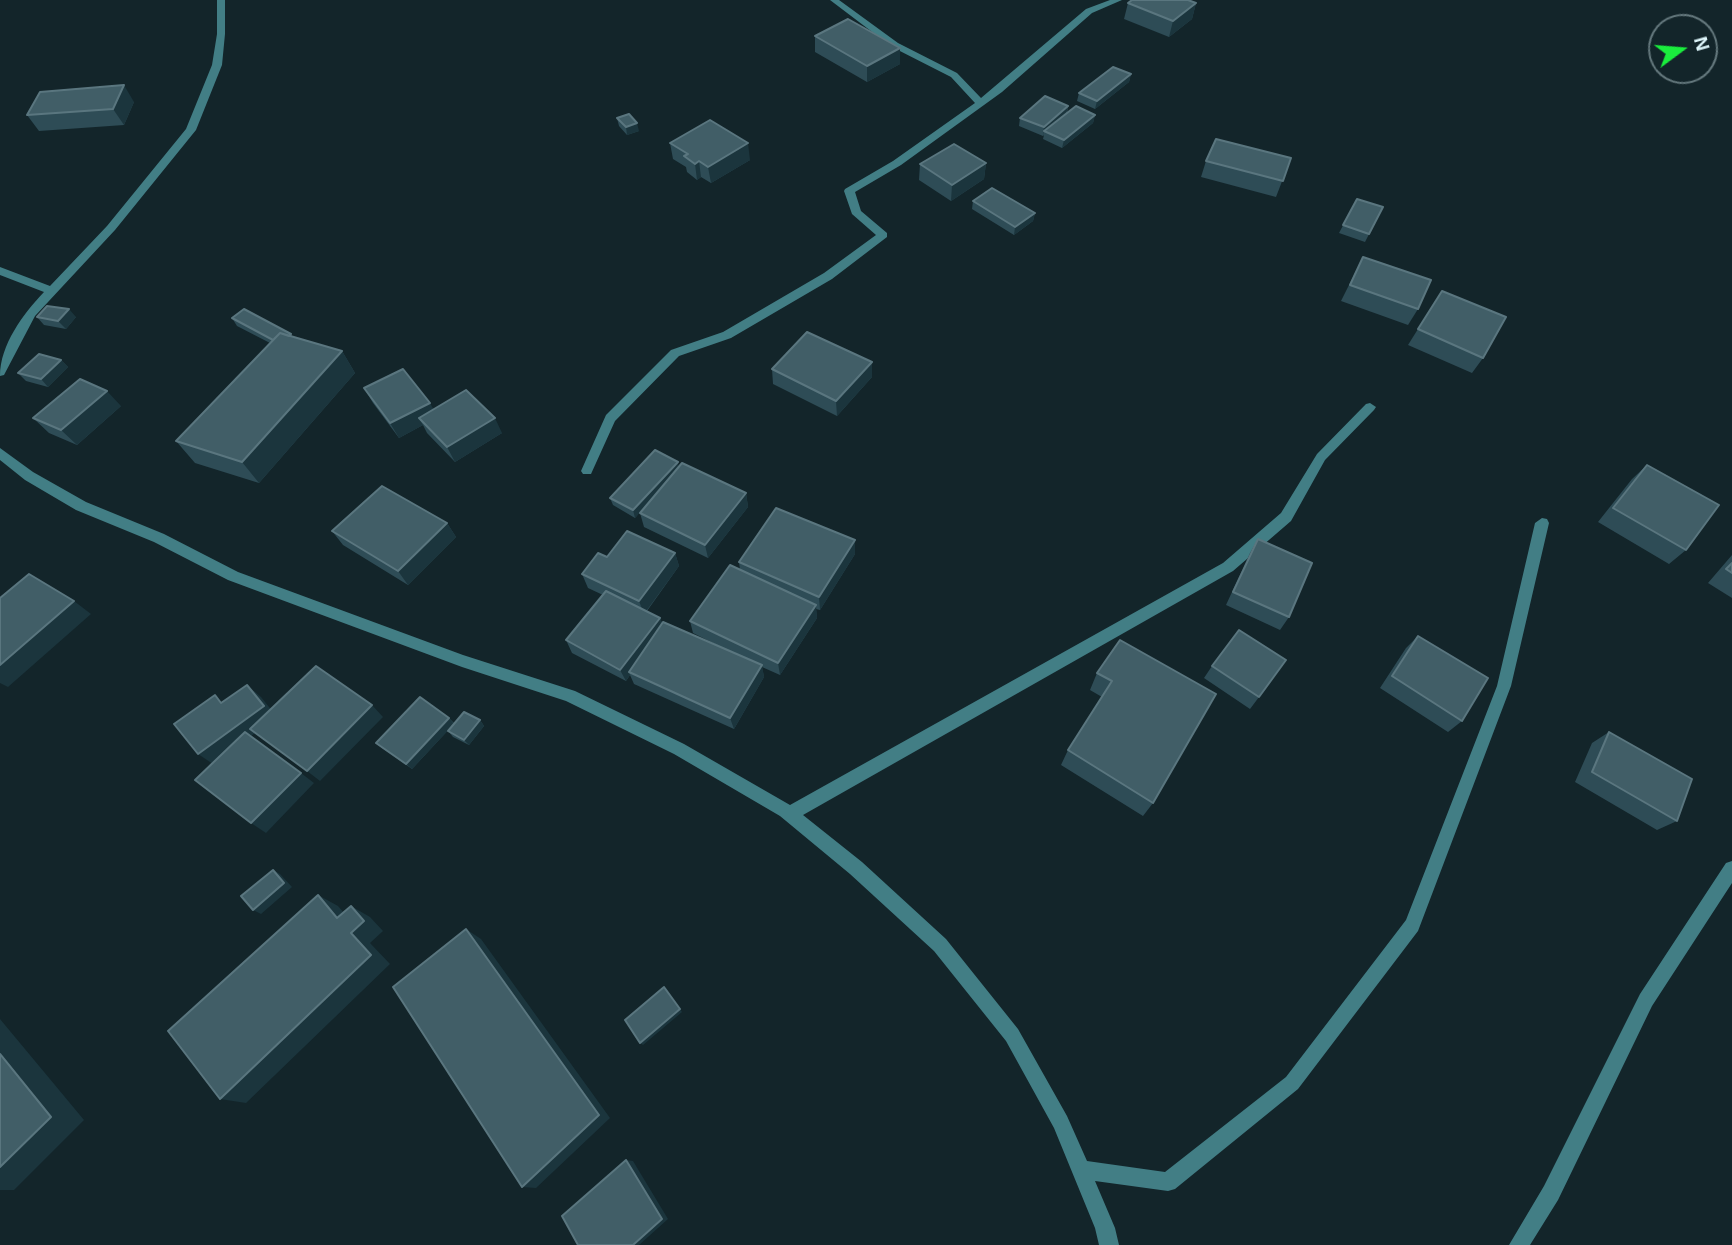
<!DOCTYPE html>
<html>
<head>
<meta charset="utf-8">
<style>
  body { margin:0 }
  #map { position:relative; width:1732px; height:1245px; overflow:hidden; background:#13252a; font-family:Helvetica,sans-serif }
  canvas { display:block }
  .north { position:absolute; left:1648px; top:14px; width:70px; height:70px; box-sizing:border-box; background:#13252a; border:2px solid #65797e; border-radius:50%; rotate:74deg; font-size:19px; font-weight:700; line-height:28px; text-align:center; color:#dff7fc }
  .north::after { content:''; display:block; margin:auto; width:24px; height:32px; background:#1aed3d; clip-path:polygon(50% 0,100% 100%,50% 72%,0 100%) }
</style>
</head>
<body>
<div id="map">
<canvas width="1732" height="1245"></canvas>
<div class="north">N</div>
</div>
<script>
const ctx = document.querySelector('canvas').getContext('2d');
ctx.lineJoin = 'round';
function paint(path, color) {
  ctx.fillStyle = color;
  ctx.fill(path, 'evenodd');
}
function stroke(path, color, width, dash) {
  ctx.strokeStyle = color;
  ctx.lineWidth = width;
  ctx.lineCap = dash ? 'butt' : 'round';
  ctx.setLineDash(dash || []);
  ctx.stroke(path);
}
paint(new Path2D(`
  M217,0H225V34L222,65L196,130L115,230L35,316L4,375L0,376C0,345 23,314 44,292L0,275V267L50,286L107,226L186,129L212,65L217,34Z
  M830,0H839L898,43L957,73L981,98L1086,9L1110,0H1122L1092,13L1002,92L901,165L855,192L861,211L887,233V237L832,279L731,338L679,356L615,421L591,474H583L581,471L606,415L671,350L723,332L824,273L876,235L852,214L844,191L845,189L893,161L975,103L951,77L892,47Z
  M1370,403L1376,407L1374,410L1325,460L1291,521L1233,571L803,815L862,862L946,939L1018,1029L1067,1116L1087,1161L1165,1172L1286,1077L1406,920L1497,686L1535,523L1542,518L1547,519L1549,523L1511,686L1418,931L1298,1089L1175,1189L1168,1191L1095,1181L1115,1228L1119,1245H1099L1095,1228L1054,1128L1006,1041L934,951L850,874L780,816L674,754L566,701L462,667L228,580L154,542L76,510L25,480L0,460V448L33,472L86,502L164,534L238,572L463,655L575,691L684,744L790,805L1223,563L1281,513L1317,454L1366,404Z
  M1732,861V883L1652,1006L1558,1200L1530,1245H1509L1544,1186L1640,994L1726,863Z`), '#427e85');
paint(new Path2D(`
  M1128,3H1196L1192,19L1169,37L1124,19Z
  M815,36L900,64L867,82L815,52Z
  M1131,74L1129,82L1095,109L1077,101L1079,93Z
  M134,102L124,125L39,131L27,115Z
  M1068,106L1067,114L1095,115L1093,123L1062,148L1043,139L1044,135L1043,136L1019,126L1020,118Z
  M617,118L639,131L627,135L619,126Z
  M670,143L750,160L711,183L701,177L697,180L687,172L686,167L673,159Z
  M1291,158L1276,197L1201,177L1206,161Z
  M986,163L984,179L951,201L919,180L920,164Z
  M1357,199L1383,207L1365,242L1339,233Z
  M973,201L1035,213L1033,221L1014,235L972,209Z
  M1363,257L1418,309L1408,325L1341,301Z
  M37,317H76L66,329L44,325Z
  M232,318L291,334L292,337L342,351L355,373L259,483L195,463L176,441L270,343L237,326Z
  M1418,329L1483,358L1472,373L1408,345Z
  M61,360L68,367L48,387L26,381L18,373Z
  M872,362V377L837,416L773,384L772,369Z
  M364,388L434,409L502,433L455,462L427,433L423,425L399,438L373,403Z
  M121,406L77,445L49,433L33,418Z
  M1647,465L1686,550L1669,564L1598,522L1632,479Z
  M679,467L746,493L748,507L708,558L644,527L640,513L645,506L635,518L613,505L610,498Z
  M447,523L456,537L408,585L343,545L332,531Z
  M1258,539L1289,617L1280,630L1226,605L1250,553Z
  M675,553L679,566L647,611L660,618L662,623L733,653L693,633L690,621L740,570L739,562L855,554L820,610L816,609L817,618L780,675L762,667L764,677L734,729L634,684L630,675L626,681L572,653L566,640L603,595L588,588L582,574L607,557Z
  M1732,555V598L1708,583Z
  M1418,636L1462,721L1448,732L1380,688L1406,648Z
  M1120,640L1153,803L1143,816L1061,765L1068,750L1102,697L1090,690L1097,673Z
  M1212,666L1259,697L1250,709L1204,678Z
  M449,718L454,723L480,720L484,726L469,745L453,737L448,731L452,726L412,769L382,748L376,743Z
  M1609,732L1677,821L1657,830L1575,782L1592,743Z`), '#2e4c56');
paint(new Path2D(`
  M1196,3L1192,19L1169,37L1173,21Z
  M900,48V64L867,82V66Z
  M1131,74L1129,82L1095,109L1097,101Z
  M124,85L134,102L124,125L113,109Z
  M1068,106L1066,114L1044,131L1043,136L1044,127Z
  M1095,115L1093,123L1062,148L1064,140Z
  M637,123L639,131L627,135L626,127Z
  M748,143L750,160L711,183L708,167Z
  M699,161L701,177L697,180L695,164Z
  M986,163L984,179L951,201L952,185Z
  M1035,213L1033,221L1014,235L1015,227Z
  M69,309L76,317L66,329L58,321Z
  M342,351L355,373L259,483L242,462Z
  M61,360L68,367L48,387L41,379Z
  M872,362V377L837,416L836,401Z
  M107,391L121,406L77,445L61,430Z
  M430,403L438,417L419,418L423,425L399,438L390,423Z
  M495,418L502,433L455,462L447,447Z
  M678,462L679,469L635,518L633,510Z
  M746,493L748,507L708,558L705,545Z
  M447,523L456,537L408,585L398,571Z
  M855,540V554L820,610L819,597Z
  M675,553L679,566L644,614L639,601Z
  M74,601L91,614L8,687L0,683V665Z
  M816,605L817,618L780,675L778,663Z
  M660,618L665,630L629,672L630,675L626,681L620,670Z
  M762,665L764,677L734,729L730,718Z
  M247,685L261,697L277,717L213,764L198,754Z
  M372,705L383,717L320,781L307,771Z
  M449,718L454,724L412,769L406,764Z
  M480,720L484,726L469,745L464,740Z
  M301,773L314,783L266,833L251,823Z
  M273,870L280,874L292,887L261,914L253,910Z
  M318,895L338,906L357,928L351,906L370,917L383,931L370,943L390,964L246,1103L220,1099L337,918Z
  M466,929L481,939L610,1118L536,1188L522,1187Z
  M667,990L682,1012L643,1045L640,1043Z
  M0,1019L84,1120L14,1190H0Z
  M626,1160L633,1161L668,1219L639,1245H633Z`), '#1b353d');
const building = new Path2D(`
  M1132,0H1188L1196,3L1173,21L1128,3Z
  M848,19L900,48L867,66L815,36Z
  M1113,67L1131,74L1097,101L1079,93Z
  M124,85L113,109L27,115L40,92Z
  M1045,96L1068,106L1044,127L1020,118Z
  M1076,106L1095,115L1064,140L1044,131Z
  M629,114L637,123L626,127L617,118Z
  M710,120L748,143L708,167L699,161L695,164L684,156L688,154L670,143Z
  M1216,139L1291,158L1283,181L1206,161Z
  M954,144L986,163L952,185L920,164Z
  M992,188L1035,213L1015,227L973,201Z
  M1357,199L1383,207L1369,234L1343,225Z
  M1363,257L1431,280L1418,309L1350,285Z
  M1442,291L1506,317L1483,358L1418,329Z
  M47,306L69,309L58,321L37,317Z
  M244,309L291,334L289,336L280,333L273,340L232,318Z
  M807,332L872,362L836,401L772,369Z
  M280,333L342,351L242,462L176,441Z
  M39,354L61,360L41,379L18,373Z
  M403,369L430,403L390,423L364,388Z
  M80,379L107,391L61,430L33,418Z
  M466,390L495,418L447,447L419,418Z
  M655,450L678,462L633,510L610,498Z
  M682,463L746,493L705,545L640,513Z
  M1647,465L1719,505L1686,550L1613,508Z
  M382,486L447,523L398,571L332,531Z
  M776,508L855,540L819,597L739,562Z
  M627,531L675,553L639,601L582,574L598,553L607,557Z
  M1258,539L1312,563L1289,617L1233,592Z
  M1732,563V573L1726,569Z
  M730,565L816,605L778,663L690,621Z
  M29,574L74,601L0,665V598Z
  M606,591L660,618L620,670L566,640Z
  M663,622L762,665L730,718L629,672Z
  M1239,630L1286,660L1259,697L1212,666Z
  M1418,636L1488,678L1462,721L1392,676Z
  M1120,640L1216,694L1153,803L1068,750L1112,681L1097,673Z
  M316,666L372,705L307,771L250,729Z
  M247,685L264,706L198,754L174,724L215,695L221,703Z
  M420,697L449,718L406,764L376,743Z
  M464,712L480,720L464,740L448,731Z
  M245,732L301,773L251,823L195,780Z
  M1609,732L1692,779L1677,821L1592,772Z
  M273,870L284,883L253,910L241,896Z
  M318,895L337,918L351,906L364,921L351,933L371,955L220,1099L168,1031Z
  M466,929L599,1115L522,1187L393,987Z
  M664,987L680,1009L640,1043L625,1020Z
  M0,1054L51,1117L0,1167Z
  M626,1160L662,1219L633,1245H578L562,1216Z`);
paint(building, '#415e67');
stroke(building, '#5a767f', 2);
</script>
</body>
</html>
